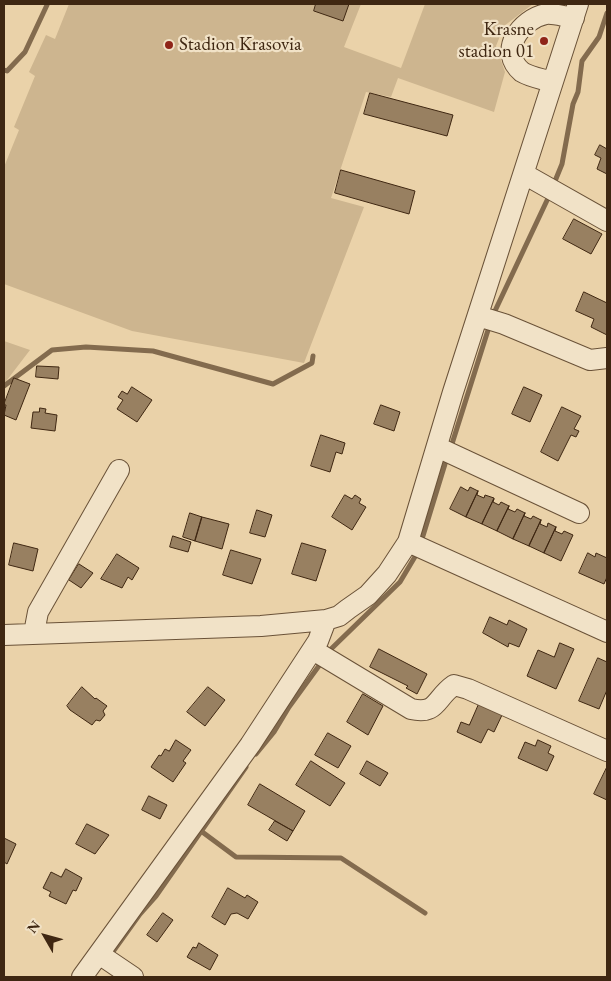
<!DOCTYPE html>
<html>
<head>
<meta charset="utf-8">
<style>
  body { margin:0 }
  #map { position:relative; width:611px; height:981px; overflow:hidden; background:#ead2a9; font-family:"EB Garamond",serif }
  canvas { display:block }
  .frame { position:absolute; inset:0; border:5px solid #3f2712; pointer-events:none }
  .north { position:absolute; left:20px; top:911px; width:50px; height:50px; -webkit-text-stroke:4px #f1e2c7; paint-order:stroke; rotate:308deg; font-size:14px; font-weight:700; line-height:20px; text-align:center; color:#3f2712 }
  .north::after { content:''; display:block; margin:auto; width:18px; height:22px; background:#3f2712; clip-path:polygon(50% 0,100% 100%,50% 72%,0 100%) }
</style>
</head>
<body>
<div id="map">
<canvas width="611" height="981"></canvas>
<div class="frame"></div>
<div class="north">N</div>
</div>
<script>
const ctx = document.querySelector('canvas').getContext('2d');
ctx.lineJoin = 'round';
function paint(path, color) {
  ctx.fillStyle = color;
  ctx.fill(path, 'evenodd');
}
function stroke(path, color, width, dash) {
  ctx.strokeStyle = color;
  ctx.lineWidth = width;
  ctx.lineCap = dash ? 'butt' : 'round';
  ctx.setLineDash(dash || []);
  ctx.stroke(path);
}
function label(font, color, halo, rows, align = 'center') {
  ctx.font = font + ' "EB Garamond",serif';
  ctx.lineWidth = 4.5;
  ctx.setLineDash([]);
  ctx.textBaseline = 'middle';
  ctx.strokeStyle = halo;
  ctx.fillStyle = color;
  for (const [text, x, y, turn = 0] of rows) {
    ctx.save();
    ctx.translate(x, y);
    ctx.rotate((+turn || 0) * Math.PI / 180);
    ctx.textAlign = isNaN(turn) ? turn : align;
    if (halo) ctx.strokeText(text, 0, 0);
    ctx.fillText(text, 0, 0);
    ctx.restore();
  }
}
paint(new Path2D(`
  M69,4H361L344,47L401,68L425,4H533L504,26L496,46L505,72L494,112L398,78L391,97L366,92L331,198L364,207L304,363L132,331L4,284V167L19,130L14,127L35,76L29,72L46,35L55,39Z
  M4,341L30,350L4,384Z`), '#cdb58f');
stroke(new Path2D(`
  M4,70L7,71L25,52L47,5
  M553,186L562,164L573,104L578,92L582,61L599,37L607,13
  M494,313L550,194
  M4,386L52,350L86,347L153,351L273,384L312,363L313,356
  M451,447L489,327
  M422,539L445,464
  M330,650L400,582L416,555
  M256,754L274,732L289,707L321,663
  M201,831L236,857L341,858L425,913
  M112,953L140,914L156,896L246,767`), '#836b4e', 5);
const building = new Path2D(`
  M316,4H349L343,21L314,11Z
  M370,93L453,115L447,136L364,114Z
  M600,145L607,149V174L597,169L601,158L595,155Z
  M341,170L415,191L409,214L335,193Z
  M574,219L602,234L591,254L563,239Z
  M584,292L607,303V335L591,327L594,319L576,311Z
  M37,366L59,367L58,379L36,377Z
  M14,378L30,384L16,420L4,415L6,405H4Z
  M132,387L152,400L137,422L117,409L123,400L118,397L122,391L127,394Z
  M524,387L542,395L530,422L512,414Z
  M381,405L400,412L394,431L374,424Z
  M562,407L581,416L574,429L579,431L576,437L571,435L558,461L541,452Z
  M40,408L46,409L45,413L57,415L55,431L31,428L33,412H39Z
  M321,435L345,443L342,454L336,452L330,472L311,466Z
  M461,487L468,491L470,487L478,491L466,517L450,509Z
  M478,491L477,495L484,498L485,495L494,498L482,524L466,517Z
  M345,495L352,499L355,495L361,499L359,503L366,507L352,530L332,517Z
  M494,499L493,502L499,505L501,502L509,506L497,531L482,524Z
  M509,506L508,509L515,512L517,509L525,513L513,539L497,531Z
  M257,510L272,515L265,537L250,533Z
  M190,513L202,517L195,541L183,537Z
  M525,513L524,516L531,519L533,516L541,520L529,546L513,539Z
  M202,517L229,524L222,549L195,541Z
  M541,520L540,524L547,527L548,523L556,527L544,553L529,546Z
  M556,527L555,531L562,534L564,531L573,535L561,561L544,553Z
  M173,536L191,542L188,552L170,547Z
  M14,543L38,549L33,571L9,565Z
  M302,543L326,550L316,581L292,574Z
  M231,550L261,559L252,584L223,575Z
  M588,553L595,557L596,553L607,558V577L604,584L579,573Z
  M117,554L139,568L132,580L128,577L122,588L101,579Z
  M79,564L93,573L81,588L69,580Z
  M490,617L507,625L509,620L527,629L519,647L509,643L508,647L483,633Z
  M560,643L574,649L556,689L527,676L538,650L554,657Z
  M379,649L427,674L417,694L406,688L408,686L370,667Z
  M598,658L607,662V690L599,709L579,701Z
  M82,687L95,699L96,698L107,706L103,711L105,715L100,721L96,720L92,725L70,710L67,706Z
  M208,687L225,700L205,726L187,712Z
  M363,694L383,706L368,735L347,722Z
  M479,704L502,715L494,732L488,729L481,743L457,732L461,722L469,725Z
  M328,733L351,746L338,768L315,755Z
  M176,740L191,750L183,761L186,763L173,782L151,767L159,755L161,756L165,749L169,751Z
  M538,740L551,746L548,753L554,756L547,771L518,758L525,742L535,746Z
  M311,761L345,783L330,806L296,785Z
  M367,761L388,773L380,786L360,774Z
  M607,767V800L594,794Z
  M260,784L305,811L293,831L248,805Z
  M149,796L167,805L160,819L142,810Z
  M275,821L293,831L287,841L269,830Z
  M87,824L109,835L95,854L76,844Z
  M4,838L16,844L7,864L4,862Z
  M66,869L82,878L76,891L73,890L66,904L49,896L51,892L43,888L51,872L61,877Z
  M228,888L245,898L247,895L258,902L248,919L237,913L231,914L225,925L212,917Z
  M163,913L173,920L157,942L147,935Z
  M199,943L218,955L210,970L187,957L193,947L196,948Z`);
paint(building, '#988061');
stroke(building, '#3f2712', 1);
const minor = new Path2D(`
  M552,82C543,79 530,77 522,72C497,51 521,19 546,14C554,13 565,17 574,18
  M524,174L607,221
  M478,316L504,324L590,360L607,358
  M437,447L579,513
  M408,542L607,632
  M34,633L38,612L119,470
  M4,635L261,626L326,620L339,616L348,609L368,595L387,574L408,542L453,392L578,4
  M313,650L411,709C438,715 435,698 454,685L468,689L607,751
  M99,954L133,977
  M82,977L250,745L318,641L326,620`);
stroke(minor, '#6a5238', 22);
stroke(minor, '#f1e2c7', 20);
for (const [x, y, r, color] of [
  [544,41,5,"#8f2418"],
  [169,45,5,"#8f2418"]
]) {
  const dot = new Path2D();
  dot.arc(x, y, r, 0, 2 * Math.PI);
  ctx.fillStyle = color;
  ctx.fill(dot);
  stroke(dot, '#f1e2c7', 2);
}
label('19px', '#3f2712', '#f1e2c7', [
  ["Krasne",534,30],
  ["stadion 01",534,52],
  ["Stadion Krasovia",179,45,"left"]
], 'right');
</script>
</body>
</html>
